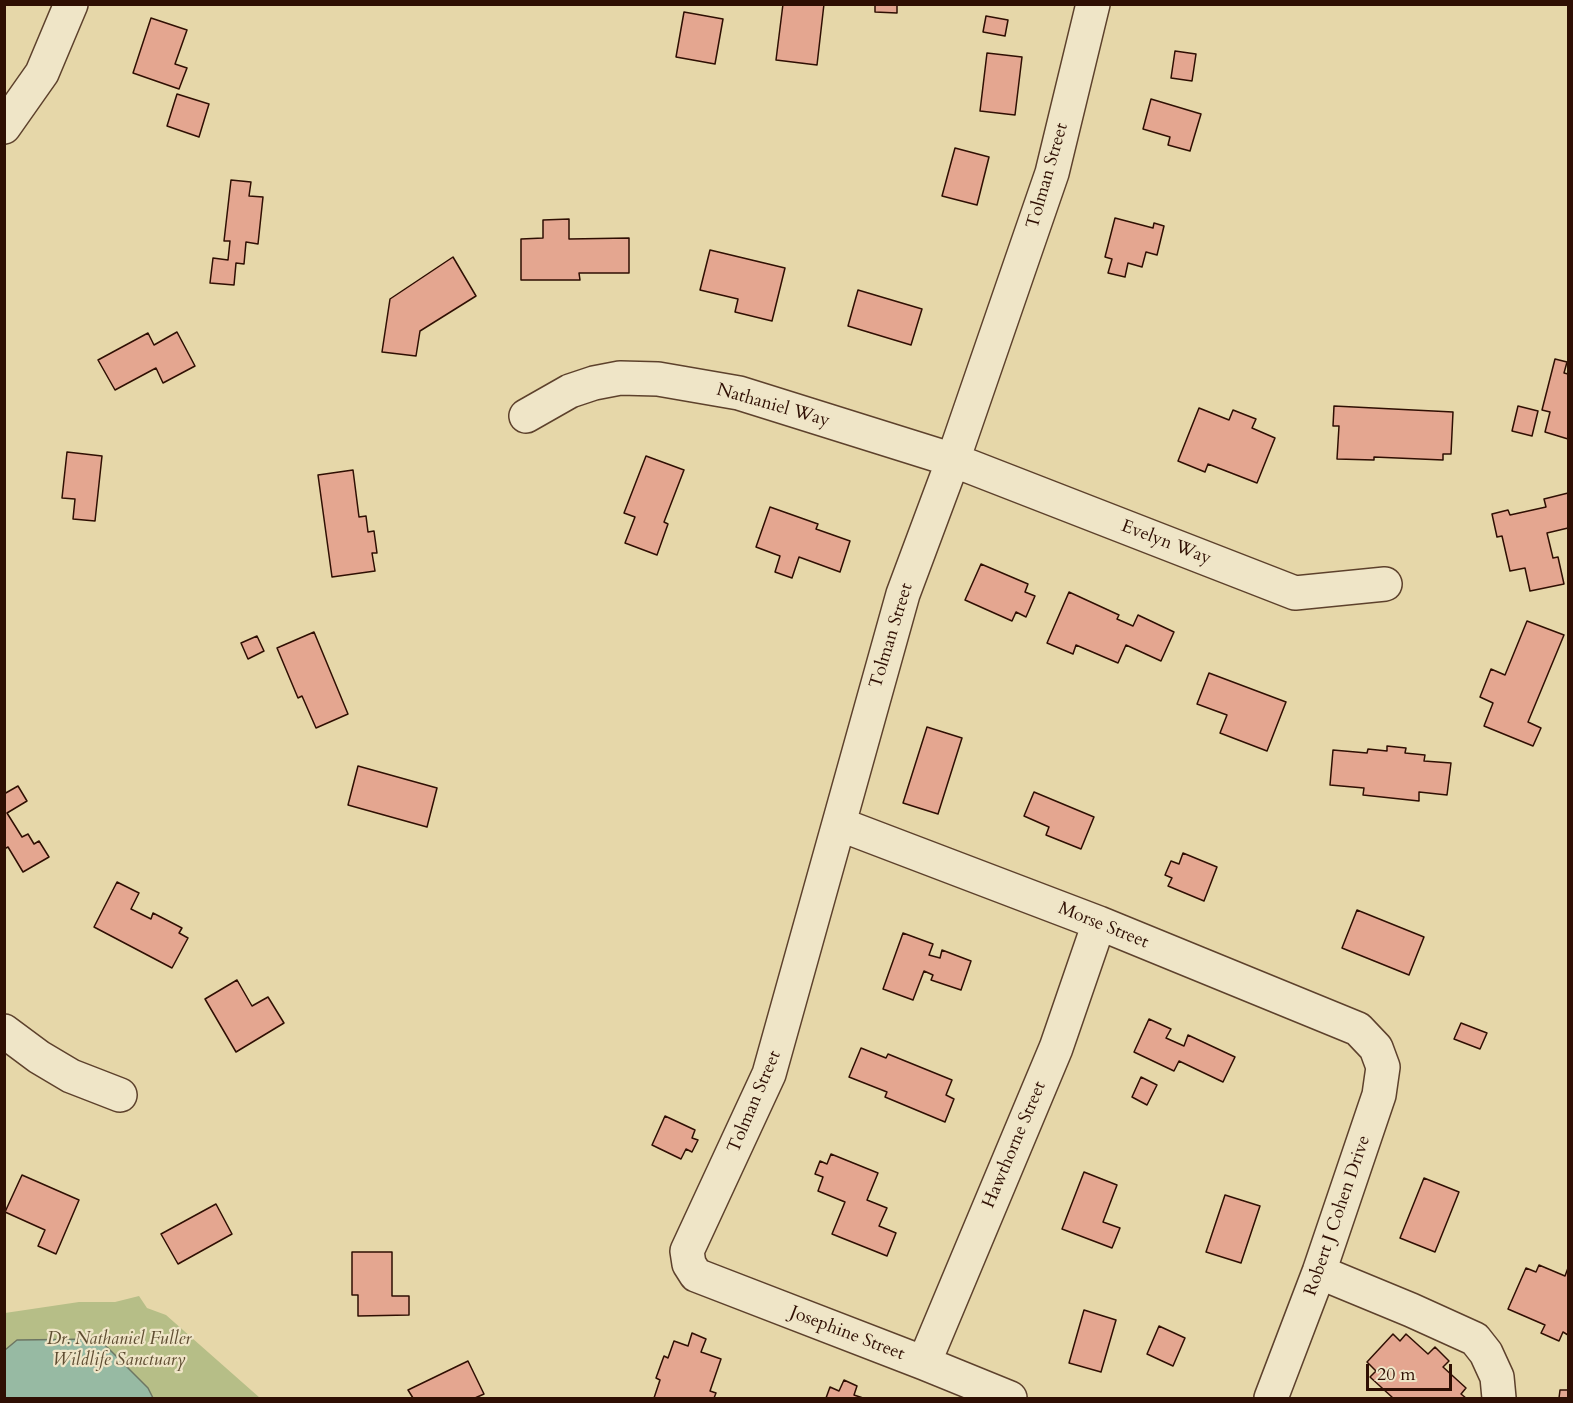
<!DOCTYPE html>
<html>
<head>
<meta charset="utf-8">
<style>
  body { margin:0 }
  #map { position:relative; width:1573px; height:1403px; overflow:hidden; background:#e6d7a9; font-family:Cardo,serif }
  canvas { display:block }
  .frame { position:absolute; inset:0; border:6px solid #2f0f03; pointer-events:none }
  .scale { position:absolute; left:1366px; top:1364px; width:86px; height:27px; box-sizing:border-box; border:3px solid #2f0f03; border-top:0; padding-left:8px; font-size:18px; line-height:21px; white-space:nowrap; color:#2f0f03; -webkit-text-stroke:4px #efe5c7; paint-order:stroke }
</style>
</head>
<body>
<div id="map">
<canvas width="1573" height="1403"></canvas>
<div class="frame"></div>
<div class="scale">20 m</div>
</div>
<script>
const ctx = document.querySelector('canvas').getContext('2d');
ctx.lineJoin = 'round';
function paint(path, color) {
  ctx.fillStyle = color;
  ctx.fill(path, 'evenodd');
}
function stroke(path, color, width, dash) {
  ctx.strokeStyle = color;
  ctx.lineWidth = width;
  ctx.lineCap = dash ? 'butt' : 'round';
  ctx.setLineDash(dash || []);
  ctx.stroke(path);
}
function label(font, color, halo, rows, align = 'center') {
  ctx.font = font + ' Cardo,serif';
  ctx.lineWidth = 4.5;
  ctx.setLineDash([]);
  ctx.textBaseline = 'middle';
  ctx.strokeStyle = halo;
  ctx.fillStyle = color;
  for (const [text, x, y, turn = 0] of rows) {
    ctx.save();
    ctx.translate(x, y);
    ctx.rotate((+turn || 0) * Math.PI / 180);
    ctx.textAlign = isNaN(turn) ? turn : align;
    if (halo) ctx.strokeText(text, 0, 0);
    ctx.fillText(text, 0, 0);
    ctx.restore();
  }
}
paint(new Path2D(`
  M139,1296L147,1308L166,1315L260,1398H5V1313L79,1302H115Z`), '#b6be87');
const water = new Path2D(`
  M99,1339L148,1388L153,1398H5V1350L17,1340Z`);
paint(water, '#97baa3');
stroke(water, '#6d7663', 1.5);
const building = new Path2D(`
  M783,4H824L817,65L776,60Z
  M875,4H897V13L875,12Z
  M684,12L723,19L715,64L676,57Z
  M986,16L1008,20L1005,36L983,32Z
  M151,18L187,30L175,64L187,68L179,89L133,73Z
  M1175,51L1196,54L1192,81L1171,78Z
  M987,53L1022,57L1015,115L980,111Z
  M177,94L209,104L199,137L167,126Z
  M1151,99L1201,114L1190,151L1168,145L1170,137L1143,129Z
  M955,148L989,157L977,205L942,196Z
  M231,180L251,182L249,196L263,197L258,244L246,242L244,264L236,263L234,285L210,283L213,258L228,260L230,241H224Z
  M1115,218L1153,228L1154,223L1164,226L1157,255L1146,252L1142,267L1128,263L1125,277L1108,273L1112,259L1105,257Z
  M569,219V239L629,238V273H579L580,280H521V239L543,238V220Z
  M710,250L785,268L772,321L735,312L738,299L700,290Z
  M453,257L476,296L420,331L416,356L382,352L390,299Z
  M858,290L922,309L911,345L848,326Z
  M177,332L195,366L163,383L156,368L115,390L98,360L148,333L154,345Z
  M1555,359L1567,362L1564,373L1568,374V439L1545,432L1550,412L1542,410Z
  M1334,406L1453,412L1451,454H1443V460L1374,457V460L1337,459L1339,426H1333Z
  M1518,406L1538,411L1532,436L1512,431Z
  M1199,408L1229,420L1233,410L1256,419L1252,428L1275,438L1257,483L1208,464L1205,472L1178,461Z
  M67,452L102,456L95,521L73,519L75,499L62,498Z
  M646,456L684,470L664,522L668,524L657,555L625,543L635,517L624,513Z
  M353,470L359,517L366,516L368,532L374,531L377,553H372L375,571L332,577L318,475Z
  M1568,493V528L1547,533L1553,558L1558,557L1564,584L1530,591L1525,568L1510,571L1502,536L1497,537L1492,514L1508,510L1510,515L1546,507L1544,499Z
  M770,507L818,524L816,529L850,541L840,572L799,557L792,578L775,572L780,556L756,547Z
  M981,564L1028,584L1025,592L1035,596L1026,617L1016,612L1012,621L965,600Z
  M1069,592L1119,615L1117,619L1133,626L1138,615L1174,632L1161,661L1126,645L1118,663L1076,645L1073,654L1047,643Z
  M1527,621L1564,635L1528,722L1541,728L1533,746L1484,726L1493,703L1480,697L1491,669L1505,675Z
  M314,632L348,714L316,728L302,696L298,698L277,648Z
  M257,636L264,651L248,659L241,643Z
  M1209,673L1286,702L1267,751L1220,733L1227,715L1197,704Z
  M927,727L962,738L938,814L903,803Z
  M1387,746L1406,748L1405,753L1425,755L1424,761L1451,763L1447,795L1419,792V801L1363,795L1364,788L1330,785L1333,750L1367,753L1368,749L1387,751Z
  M358,766L437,788L427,827L348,805Z
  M18,786L27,801L7,813L22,837L28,834L34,844L39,841L49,857L23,872L8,847L4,849V794Z
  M1034,792L1094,817L1081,849L1046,835L1049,827L1024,816Z
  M1183,853L1217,867L1204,901L1168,886L1172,878L1165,875L1171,861L1179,864Z
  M117,882L139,893L131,909L151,919L153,913L182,928L179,933L188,938L172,968L94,927Z
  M1357,910L1424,937L1409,975L1342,948Z
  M903,933L933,944L929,955L940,958L942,950L971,961L961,990L931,980L933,975L924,971L913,1000L883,989Z
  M237,980L252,1006L268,997L284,1023L236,1052L205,999Z
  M1149,1019L1171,1029L1166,1038L1184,1046L1188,1035L1235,1057L1223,1082L1179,1061L1174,1071L1134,1052Z
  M1461,1023L1487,1033L1480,1049L1454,1039Z
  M861,1048L886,1058L888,1054L952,1080L946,1095L954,1099L945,1122L885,1097L887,1092L849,1077Z
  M1141,1077L1157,1085L1147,1105L1132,1097Z
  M665,1116L695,1130L692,1138L698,1140L692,1152L686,1149L681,1159L652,1145Z
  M831,1154L878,1173L867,1200L887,1208L879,1226L896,1233L887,1256L832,1234L845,1202L818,1191L823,1177L815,1174L820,1161L827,1164Z
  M1084,1172L1117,1185L1103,1222L1120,1228L1112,1248L1062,1229Z
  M22,1175L79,1200L56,1254L38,1246L45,1230L5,1212Z
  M1424,1178L1459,1192L1435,1252L1400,1238Z
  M1225,1195L1260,1206L1241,1263L1206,1252Z
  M216,1204L232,1234L178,1264L161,1234Z
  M352,1252H392V1296H409V1315L358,1316V1295H352Z
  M1539,1265L1565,1276L1568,1268V1335L1563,1332L1559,1341L1541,1333L1545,1325L1508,1309L1526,1268L1536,1272Z
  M1084,1310L1116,1320L1101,1372L1069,1363Z
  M1159,1326L1185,1338L1173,1366L1147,1354Z
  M692,1333L706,1339L701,1352L721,1359L710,1391L716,1393L714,1398H654L660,1380L656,1378L664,1356L668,1358L674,1341L688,1346Z
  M1393,1334L1400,1341L1406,1334L1428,1354L1435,1347L1449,1361L1443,1367L1466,1388L1461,1394L1466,1398H1393L1370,1377L1376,1371L1367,1362Z
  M468,1361L484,1394L475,1398H413L408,1390Z
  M844,1380L857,1386L854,1395L863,1398H826L830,1387L839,1391Z
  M1560,1390H1568V1398H1559Z`);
paint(building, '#e4a690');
stroke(building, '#2f0f03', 1.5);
const minor = new Path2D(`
  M4,127L42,73L71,4
  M526,416L570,391L594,383L620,378L658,379L739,393L953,460L1295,593L1385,584
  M839,824L1099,923L1358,1029L1376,1048L1383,1067L1379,1095L1319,1272L1271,1398
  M4,1031L39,1057L71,1076L120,1095
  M1319,1272L1411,1310L1475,1339L1486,1353L1497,1377L1499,1398
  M924,1363L1056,1048L1099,923
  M1010,1398L924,1363L696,1275L689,1264L687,1251L769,1074L903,594L953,460L1052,173L1093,4`);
stroke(minor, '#5d412c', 36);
stroke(minor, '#efe5c7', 33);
label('18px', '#2f0f03', '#efe5c7', [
  ["Tolman Street",1048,176,-74],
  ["Nathaniel Way",773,406,16],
  ["Evelyn Way",1166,543,21],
  ["Tolman Street",892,636,-73],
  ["Morse Street",1103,926,22],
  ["Tolman Street",755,1102,-67],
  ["Hawthorne Street",1015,1145,-67],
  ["Robert J Cohen Drive",1338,1216,-71],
  ["Josephine Street",847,1334,21]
]);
label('italic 18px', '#5e4c31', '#efe5c7', [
  ["Dr. Nathaniel Fuller",119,1340],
  ["Wildlife Sanctuary",119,1361]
]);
</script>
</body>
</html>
